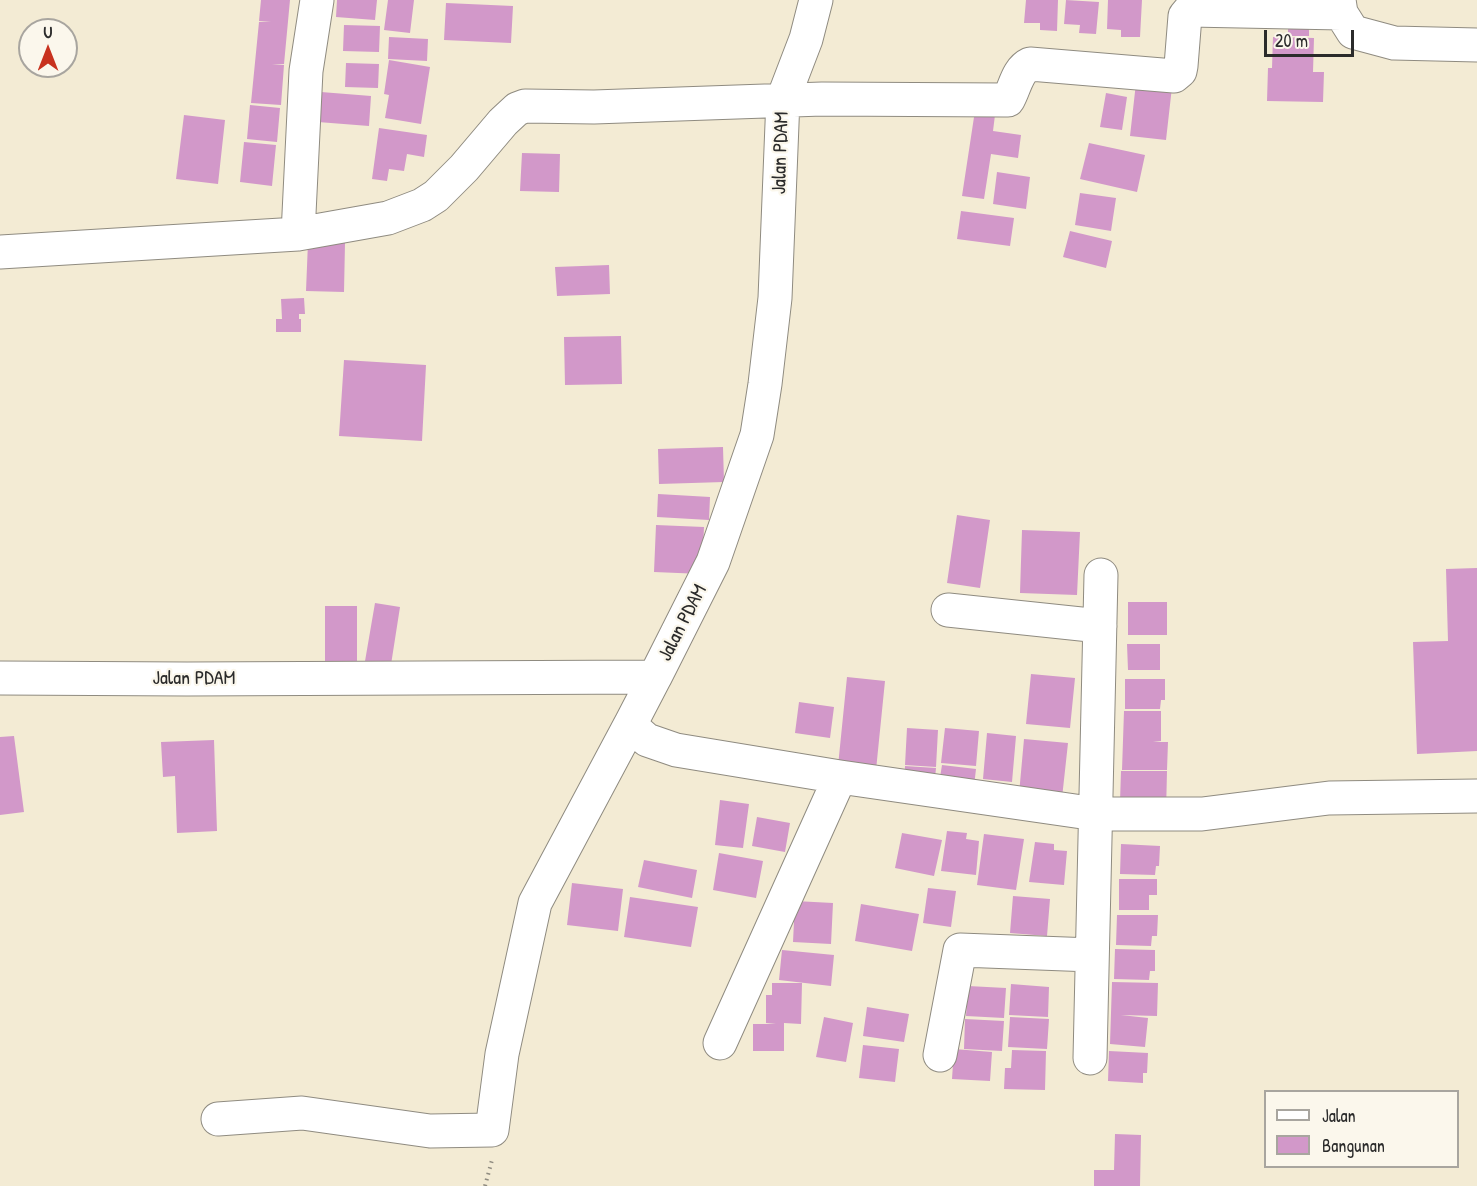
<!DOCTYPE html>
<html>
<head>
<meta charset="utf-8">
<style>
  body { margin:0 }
  #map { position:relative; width:1477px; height:1186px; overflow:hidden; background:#f3ebd4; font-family:"Patrick Hand",sans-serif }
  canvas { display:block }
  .legend { position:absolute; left:1264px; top:1090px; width:195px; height:78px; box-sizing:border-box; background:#fbf7ec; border:2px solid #a8a59f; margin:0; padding:8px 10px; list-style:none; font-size:18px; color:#2b2b2b }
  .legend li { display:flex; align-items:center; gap:12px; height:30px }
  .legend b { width:30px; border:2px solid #a8a59f }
  .north { position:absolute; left:18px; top:18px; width:60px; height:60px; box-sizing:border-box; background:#fbf7ec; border:2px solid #a8a59f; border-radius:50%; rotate:0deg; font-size:16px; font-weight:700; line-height:24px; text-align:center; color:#2b2b2b }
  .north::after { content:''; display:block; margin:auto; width:21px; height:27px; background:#c8321e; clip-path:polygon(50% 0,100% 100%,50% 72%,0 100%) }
  .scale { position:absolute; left:1264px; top:30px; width:90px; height:27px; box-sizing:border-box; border:3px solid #2b2b2b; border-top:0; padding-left:8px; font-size:18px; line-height:21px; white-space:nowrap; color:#2b2b2b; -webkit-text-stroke:4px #fbf7ec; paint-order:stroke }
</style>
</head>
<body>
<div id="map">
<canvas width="1477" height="1186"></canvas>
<ul class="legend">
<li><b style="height:8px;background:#fff"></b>Jalan</li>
<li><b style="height:16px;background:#d298c9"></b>Bangunan</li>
</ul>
<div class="north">U</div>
<div class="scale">20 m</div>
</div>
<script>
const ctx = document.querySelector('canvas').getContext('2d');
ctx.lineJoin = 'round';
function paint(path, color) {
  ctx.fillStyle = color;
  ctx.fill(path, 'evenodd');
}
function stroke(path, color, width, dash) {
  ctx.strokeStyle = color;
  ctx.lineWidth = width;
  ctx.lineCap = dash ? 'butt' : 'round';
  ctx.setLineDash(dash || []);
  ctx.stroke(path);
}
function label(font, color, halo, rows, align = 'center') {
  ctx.font = font + ' "Patrick Hand",sans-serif';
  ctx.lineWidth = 4.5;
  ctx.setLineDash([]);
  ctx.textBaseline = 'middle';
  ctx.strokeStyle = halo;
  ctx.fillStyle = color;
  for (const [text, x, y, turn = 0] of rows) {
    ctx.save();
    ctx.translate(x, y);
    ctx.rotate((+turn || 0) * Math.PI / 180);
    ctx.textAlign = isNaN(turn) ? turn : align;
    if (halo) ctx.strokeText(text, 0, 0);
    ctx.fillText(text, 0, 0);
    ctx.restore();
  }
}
paint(new Path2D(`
  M261,0H290L284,64H272L284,65L281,105L251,103L259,22H271L259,21Z
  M337,0H377L375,20L336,17Z
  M388,0H414L410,33L384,30Z
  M1026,0H1058L1057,31L1040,30V23H1024Z
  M1066,0L1099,2L1096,34L1079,33L1080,25L1064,24Z
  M1108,0H1142L1140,37H1121V30L1107,29Z
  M446,3L513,6L511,43L444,40Z
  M1288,20H1309V36H1288Z
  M344,25L380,26L379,52L343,51Z
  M389,37L428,39L427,61L388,59Z
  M1273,37L1314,38L1313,72H1324L1323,102L1267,101L1268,68H1272Z
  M389,60L430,67L421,124L385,118L389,95L384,94Z
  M346,63L379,64L378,88L345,87Z
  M1136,83L1172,87L1166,140L1130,136Z
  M321,92L371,96L369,126L318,122Z
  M1106,93L1127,97L1122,130L1100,127Z
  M976,104L996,107L993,131L1021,135L1018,158L991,154L984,199L962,196Z
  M250,105L280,108L277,142L247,139Z
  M184,115L225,120L218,184L176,179Z
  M379,128L427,135L424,157L407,154L404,171L389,169L387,181L372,179Z
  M244,142L276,145L272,186L240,182Z
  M1089,143L1145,155L1137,192L1080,179Z
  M522,153L560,154L559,192L520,191Z
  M997,172L1030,177L1026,209L993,204Z
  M1080,193L1116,198L1111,231L1075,225Z
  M961,211L1014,218L1010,246L957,239Z
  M1070,231L1112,241L1106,268L1063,257Z
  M308,242L345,243L344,292L306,291Z
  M609,265L610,294L557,296L555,267Z
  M304,298L305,314H299V319H301V332H276V319H282L281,299Z
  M621,336L622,384L565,385L564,337Z
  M344,360L426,365L422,441L339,436Z
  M723,447L724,482L659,484L658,449Z
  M658,494L710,497L709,520L657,517Z
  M957,515L990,520L980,588L947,583Z
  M656,525L704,527L702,574L654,572Z
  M1022,530L1080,532L1077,595L1020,593Z
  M1477,568V751L1417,754L1413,642L1448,641L1446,569Z
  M1128,602H1167V635H1128Z
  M375,603L400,607L390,671L364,667Z
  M325,606H357V671H325Z
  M1127,644H1160V670H1128Z
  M1031,674L1075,678L1070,728L1026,724Z
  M847,677L885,681L876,770L838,766Z
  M1125,679H1165V700H1161L1160,709H1125Z
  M799,702L834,707L830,738L795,733Z
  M1124,711H1161V741L1153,742H1168L1167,770H1122Z
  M907,728L938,730L936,767L905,765Z
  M945,728L979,731L976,766L941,763Z
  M987,733L1016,736L1012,782L983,779Z
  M14,736L24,812L0,815V737Z
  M1024,739L1068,743L1062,798L1019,794Z
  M214,740L217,831L177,833L175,776L163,777L161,742Z
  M942,765L976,769L973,795L938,790Z
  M905,766L936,768L934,788L904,786Z
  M1121,771H1167L1166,813L1120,802Z
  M720,800L749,804L743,848L715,845Z
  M757,817L790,823L785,852L752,846Z
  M947,831L967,833L966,839L979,841L976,875L941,871Z
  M902,833L942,840L934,876L895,868Z
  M984,834L1024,839L1016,890L977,885Z
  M1035,842L1054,844V850L1067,851L1064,885L1029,882Z
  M1121,844L1160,846L1159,866H1156L1155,875L1120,874Z
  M719,853L763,861L756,898L713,890Z
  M644,860L697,870L692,898L638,887Z
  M1119,879H1157V895H1149V910H1119Z
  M572,883L623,889L618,931L567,925Z
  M928,888L956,891L951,927L923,923Z
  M1013,896L1050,899L1047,936L1010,933Z
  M630,897L698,907L691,947L624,937Z
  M795,901L833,903L831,944L793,942Z
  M861,904L919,914L912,951L855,941Z
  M1117,915H1158L1157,936H1152L1151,946L1116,945Z
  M1115,949L1155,950V971H1150L1149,980L1114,979Z
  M782,950L834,955L831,986L779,980Z
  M1112,982L1158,983L1157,1016L1121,1015L1148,1018L1145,1047L1110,1044Z
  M772,983H802L801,1024L784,1023V1051H753V1024H776L766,1023V995H772Z
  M1011,984L1049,987L1048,1017L1009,1015Z
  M968,986L1006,988L1004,1018L966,1016Z
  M867,1007L909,1014L904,1042L863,1036Z
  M824,1017L853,1023L846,1062L816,1057Z
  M1010,1017L1049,1019L1047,1049L1008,1047Z
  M965,1019L1004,1021L1002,1051L964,1049Z
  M863,1045L899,1049L895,1082L859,1078Z
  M954,1049L992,1052L990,1081L952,1079Z
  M1012,1050L1046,1051L1045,1090L1004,1089L1005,1068H1011Z
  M1109,1051L1148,1053L1147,1073H1143V1083L1108,1081Z
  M1115,1134L1141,1135L1140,1186H1094V1170H1114Z`), '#d298c9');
const street = new Path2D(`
  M1339,0L1341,13L1353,32L1394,43L1477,45
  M298,234L306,71L317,0
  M0,252L298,234L388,218L422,205L436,196L464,168L503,122L517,109L525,106L594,107L822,99L1005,100H1008C1015,88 1017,70 1030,64L1174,76L1180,71L1181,66L1185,16L1190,10L1341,13
  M948,610L1100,626
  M655,677L630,725L647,740L676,750L840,777L1096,814H1202L1329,798L1477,796
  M0,678L187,679L655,677L713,562L757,435L765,384L775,298L783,99L806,39L816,0
  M720,1043L840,777
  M940,1055L960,950L1092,955
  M1090,1058L1101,575
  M218,1119L302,1113L430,1131L492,1130L502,1054L535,903L630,725`);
stroke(street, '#8f8b80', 35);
stroke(new Path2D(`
  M485,1186L492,1160`), '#8f8b80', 4, [1.5, 4.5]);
stroke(street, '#fff', 33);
label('20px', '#2b2b2b', '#fbf7ec', [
  ["Jalan PDAM",781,153,-88],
  ["Jalan PDAM",683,623,-63],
  ["Jalan PDAM",194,679]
]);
</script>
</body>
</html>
